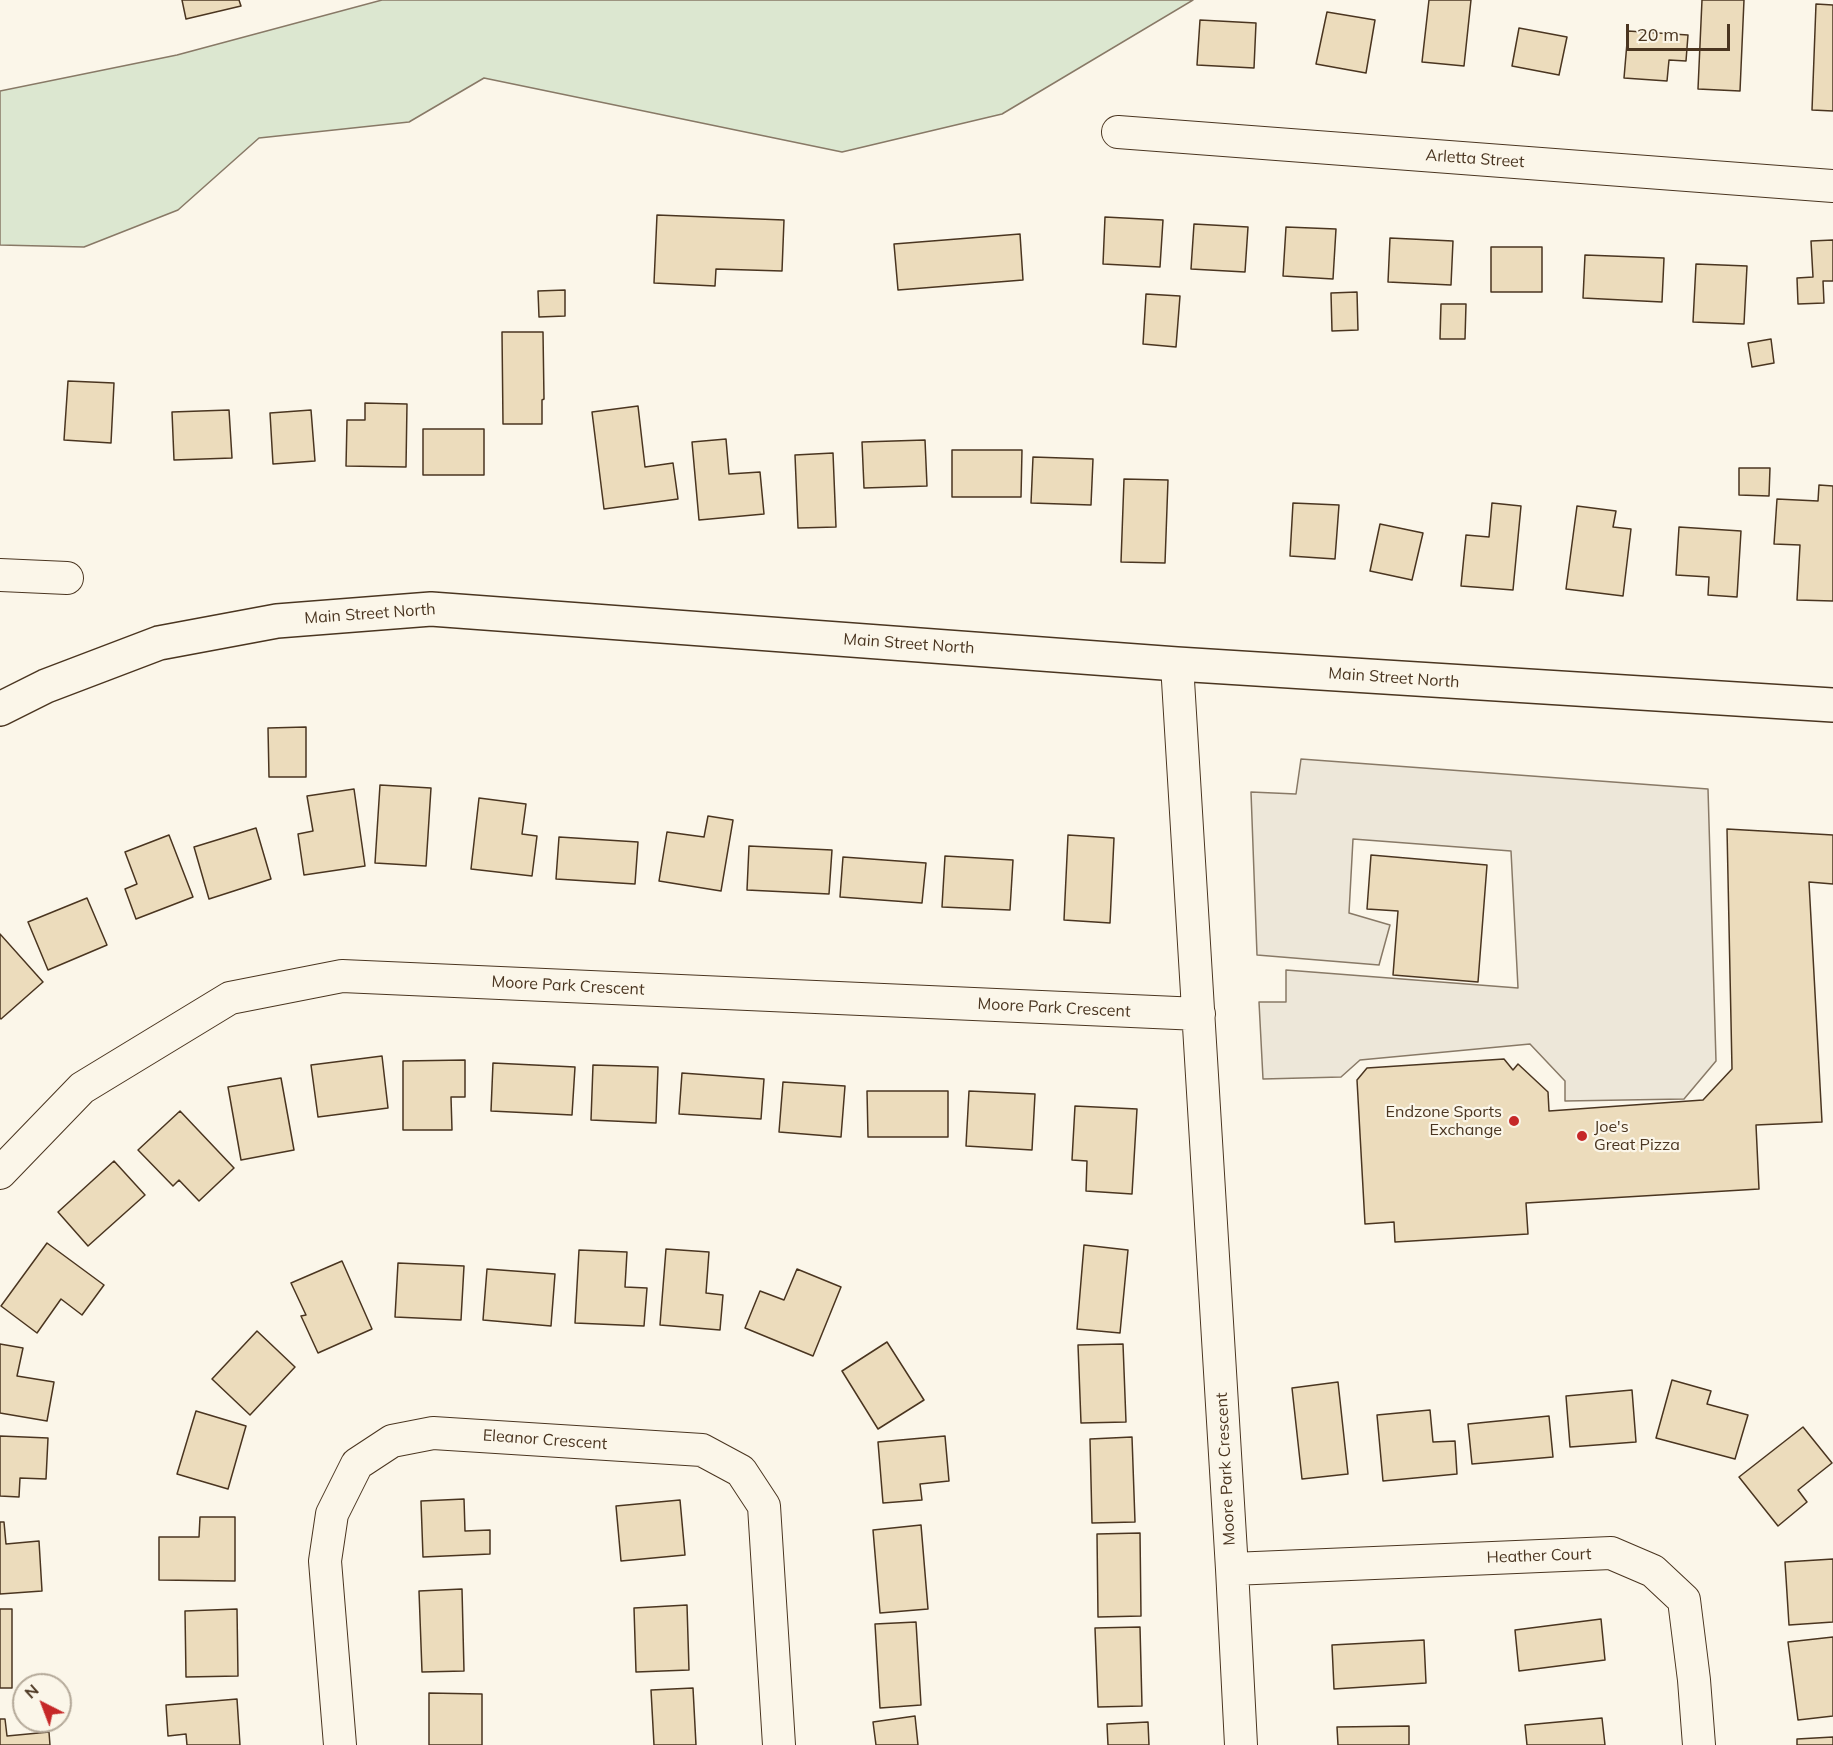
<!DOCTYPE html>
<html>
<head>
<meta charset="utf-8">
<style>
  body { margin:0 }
  #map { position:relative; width:1833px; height:1745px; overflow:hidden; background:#fbf6e9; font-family:Mulish,sans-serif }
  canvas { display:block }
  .north { position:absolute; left:12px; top:1673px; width:60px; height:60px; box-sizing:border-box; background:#fbf6e9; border:2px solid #b4a999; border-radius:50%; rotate:318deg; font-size:16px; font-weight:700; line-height:24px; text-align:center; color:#4a3520 }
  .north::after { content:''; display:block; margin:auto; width:21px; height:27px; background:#c62828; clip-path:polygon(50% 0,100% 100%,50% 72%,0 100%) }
  .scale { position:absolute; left:1626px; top:24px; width:104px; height:27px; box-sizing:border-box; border:3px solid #4a3520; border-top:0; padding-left:8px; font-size:18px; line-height:21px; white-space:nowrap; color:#4a3520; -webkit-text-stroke:4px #fbf6e9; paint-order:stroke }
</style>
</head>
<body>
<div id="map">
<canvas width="1833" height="1745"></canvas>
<div class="north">N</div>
<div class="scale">20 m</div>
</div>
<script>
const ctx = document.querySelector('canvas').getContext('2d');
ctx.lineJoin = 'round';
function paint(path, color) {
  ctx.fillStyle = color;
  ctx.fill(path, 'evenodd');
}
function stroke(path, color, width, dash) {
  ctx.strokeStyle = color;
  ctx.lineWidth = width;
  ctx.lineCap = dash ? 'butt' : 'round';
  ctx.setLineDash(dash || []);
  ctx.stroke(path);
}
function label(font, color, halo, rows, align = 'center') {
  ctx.font = font + ' Mulish,sans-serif';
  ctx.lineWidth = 4.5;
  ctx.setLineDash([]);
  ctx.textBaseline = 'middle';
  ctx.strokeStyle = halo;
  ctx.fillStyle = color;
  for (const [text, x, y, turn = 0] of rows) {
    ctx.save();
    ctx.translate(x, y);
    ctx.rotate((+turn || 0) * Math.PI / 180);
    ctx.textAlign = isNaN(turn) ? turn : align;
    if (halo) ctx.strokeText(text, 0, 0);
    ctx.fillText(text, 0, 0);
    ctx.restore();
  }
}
const green = new Path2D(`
  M382,0H1193L1002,114L842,152L484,78L409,122L259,138L178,210L84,247L0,245V91L177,55Z`);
paint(green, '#dce7d0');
stroke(green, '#887966', 1.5);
const parking = new Path2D(`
  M1301,759L1708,789L1716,1061L1684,1099L1565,1101V1081L1530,1044L1360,1060L1341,1077L1263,1079L1259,1002H1286V970L1518,988L1511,851L1353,839L1349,913L1390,925L1379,965L1257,955L1251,792L1296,794Z`);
paint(parking, '#ede7d9');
stroke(parking, '#887966', 1.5);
const building = new Path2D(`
  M182,0H239L241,6L186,19Z
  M1429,0H1471L1464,66L1422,62Z
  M1702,0H1744L1740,91L1698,89Z
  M1816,4L1833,5V111L1812,110Z
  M1327,12L1375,20L1366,73L1316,64Z
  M1200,20L1256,23L1254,68L1197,65Z
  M1519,28L1567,37L1559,75L1512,66Z
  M1628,31L1688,35L1686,61L1669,60L1667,81L1624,78Z
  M657,215L784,220L782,271L716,269L715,286L654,283Z
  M1105,217L1163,220L1160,267L1103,264Z
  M1194,224L1248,227L1245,272L1191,269Z
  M1286,227L1336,229L1333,279L1283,276Z
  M1020,234L1023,280L898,290L894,244Z
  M1390,238L1453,241L1451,285L1388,282Z
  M1833,240V281H1823L1824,303L1798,304L1797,278L1813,277L1811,241Z
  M1491,247H1542V292H1491Z
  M1585,255L1664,258L1662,302L1583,298Z
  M1696,264L1747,266L1744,324L1693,322Z
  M565,290V316L539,317L538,291Z
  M1357,292L1358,330L1332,331L1331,293Z
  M1146,294L1180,296L1176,347L1143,344Z
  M1441,304H1466L1465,339H1440Z
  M502,332H543L544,399L542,400V424H503Z
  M1771,339L1774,363L1752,367L1748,343Z
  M68,381L114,383L111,443L64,440Z
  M365,403L407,404L406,467L346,466L347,420H365Z
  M638,406L645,467L673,463L678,499L604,509L592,412Z
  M229,410L232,458L174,460L172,412Z
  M311,410L315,461L273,464L270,413Z
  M423,429H484V475H423Z
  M726,439L729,474L760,472L764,514L699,520L692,442Z
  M925,440L927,486L864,488L862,442Z
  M952,450H1022L1021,497H952Z
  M833,453L836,527L798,528L795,455Z
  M1033,457L1093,459L1091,505L1031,503Z
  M1739,468H1770L1769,496L1739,495Z
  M1124,479L1168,480L1165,563L1121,562Z
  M1819,485L1833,486V601L1797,600L1800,545L1774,544L1777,499L1818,501Z
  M1293,503L1339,505L1335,559L1290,556Z
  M1492,503L1521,506L1513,590L1461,586L1466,535L1489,537Z
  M1577,506L1616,511L1613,527L1631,529L1623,596L1566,589Z
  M1380,524L1423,533L1412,580L1370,571Z
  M1679,527L1741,531L1737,597L1708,595L1709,577L1676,575Z
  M306,727V777H269L268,728Z
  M380,785L431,788L426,866L375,863Z
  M354,789L365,866L304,875L298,834L313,831L307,796Z
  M479,798L526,804L522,834L537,836L532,876L471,869Z
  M708,816L733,820L721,891L659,881L667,832L704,837Z
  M256,828L271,879L209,899L194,847Z
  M1727,829L1833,835V884L1809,882L1822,1122L1756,1125L1759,1189L1526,1203L1528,1234L1395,1242L1394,1222L1365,1224L1357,1080L1367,1068L1504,1059L1513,1070L1518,1064L1548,1092L1549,1111L1703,1100L1732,1069Z
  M169,835L193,897L136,919L125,889L137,884L125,852Z
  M1068,835L1114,838L1110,923L1064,920Z
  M559,837L638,842L635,884L556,879Z
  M749,846L832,850L829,894L747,890Z
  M1371,855L1487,865L1478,982L1393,975L1398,911L1367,909Z
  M945,856L1013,860L1010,910L942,907Z
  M843,857L926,863L922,903L840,897Z
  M87,898L107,945L48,970L28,922Z
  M0,934L43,982L1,1019L0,1018Z
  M382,1056L388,1108L318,1117L311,1065Z
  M465,1060V1097H451L452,1130H403V1061Z
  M493,1063L575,1067L572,1115L491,1111Z
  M593,1065L658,1067L656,1123L591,1120Z
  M682,1073L764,1079L761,1119L679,1114Z
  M281,1078L294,1150L241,1160L228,1087Z
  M783,1082L845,1086L841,1137L779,1132Z
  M867,1091H948V1137H868Z
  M969,1091L1035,1094L1032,1150L966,1146Z
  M1075,1106L1137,1109L1132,1194L1086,1191L1087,1161L1072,1160Z
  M180,1111L234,1168L199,1201L179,1180L173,1186L138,1150Z
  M114,1161L145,1195L88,1246L58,1212Z
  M47,1243L104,1285L82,1315L61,1299L37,1333L1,1306Z
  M1084,1245L1128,1250L1120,1333L1077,1329Z
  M666,1249L709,1252L706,1293L723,1295L720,1330L660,1325Z
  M579,1250L627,1252L625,1287L647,1288L644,1326L575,1323Z
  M342,1261L372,1329L318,1353L301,1316L306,1315L291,1283Z
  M398,1263L464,1266L461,1320L395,1317Z
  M487,1269L555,1274L551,1326L483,1320Z
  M797,1269L841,1287L813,1356L745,1328L760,1291L784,1300Z
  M257,1331L295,1367L250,1415L212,1379Z
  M887,1342L924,1400L878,1429L842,1371Z
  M0,1344L23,1348L17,1376L54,1382L47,1421L0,1413Z
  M1123,1344L1126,1422L1081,1423L1078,1345Z
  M1672,1380L1711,1391L1707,1404L1748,1415L1735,1459L1656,1438Z
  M1338,1382L1348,1474L1302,1479L1292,1388Z
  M1632,1390L1636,1442L1570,1447L1566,1396Z
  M1430,1410L1433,1442L1455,1441L1457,1474L1383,1481L1377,1415Z
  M196,1411L246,1426L228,1489L177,1474Z
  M1549,1416L1553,1457L1472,1464L1468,1424Z
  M1803,1427L1832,1463L1798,1490L1807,1502L1778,1526L1739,1477Z
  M0,1436L48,1438L46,1479L20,1478L19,1497L0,1496Z
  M945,1436L949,1481L920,1484L922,1500L883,1503L878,1442Z
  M1132,1437L1135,1522L1092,1523L1090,1439Z
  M464,1499L465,1531L490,1530V1554L423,1557L421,1501Z
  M680,1500L685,1555L621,1561L616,1506Z
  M200,1517H235V1581L159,1580V1537H199Z
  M0,1522H4L6,1544L39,1541L42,1591L0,1594Z
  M921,1525L928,1609L880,1613L873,1530Z
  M1140,1533L1141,1616L1098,1617L1097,1534Z
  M1833,1559V1622L1789,1625L1785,1562Z
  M462,1589L464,1671L422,1672L419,1591Z
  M687,1605L689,1670L636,1672L634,1608Z
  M0,1609H12V1688H0Z
  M237,1609L238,1676L186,1677L185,1611Z
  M1601,1619L1605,1660L1519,1671L1515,1630Z
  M916,1622L921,1705L880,1708L875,1624Z
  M1140,1627L1142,1706L1098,1707L1095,1628Z
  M1833,1637V1716L1798,1720L1788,1642Z
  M1424,1640L1426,1683L1334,1689L1332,1645Z
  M693,1688L696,1745H654L651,1690Z
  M429,1693L482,1694V1745H429Z
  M237,1699L240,1745H187L186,1734L168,1736L166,1705Z
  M915,1716L918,1745H876L873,1722Z
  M1602,1718L1605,1745H1527L1525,1725Z
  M0,1719H5L7,1736L49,1732L50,1745H0Z
  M1148,1722L1149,1745H1108L1107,1724Z
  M1409,1726V1745H1338L1337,1727Z
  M1833,1737V1745H1797V1739Z`);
paint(building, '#ecdcbc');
stroke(building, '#4a3520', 1.5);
const street = new Path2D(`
  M1118,132L1833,186
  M0,575L67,578
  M1177,664L1232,1569L1241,1745
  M0,1173L82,1088L230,998L342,976L1199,1014
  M1232,1569L1611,1553L1653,1571L1684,1600L1694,1680L1699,1745
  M340,1745L325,1561L332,1514L357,1464L392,1441L433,1433L702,1450L741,1471L764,1506L779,1745`);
const primary = new Path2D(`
  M0,709L46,686L159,643L277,621L431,609L1177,664L1833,705`);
stroke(street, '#4a3520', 34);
stroke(primary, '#4a3520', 36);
stroke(street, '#fbf6e9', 32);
stroke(primary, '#fbf6e9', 33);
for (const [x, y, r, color] of [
  [1514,1121,6,"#c62828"],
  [1582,1136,6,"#c62828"]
]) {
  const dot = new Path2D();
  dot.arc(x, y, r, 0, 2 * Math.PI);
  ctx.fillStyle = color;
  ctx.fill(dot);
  stroke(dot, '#fbf6e9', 2);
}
label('16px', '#4a3520', '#fbf6e9', [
  ["Arletta Street",1475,159,4],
  ["Main Street North",370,614,-4],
  ["Main Street North",909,644,4],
  ["Main Street North",1394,678,4],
  ["Moore Park Crescent",568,986,3],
  ["Moore Park Crescent",1054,1008,3],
  ["Eleanor Crescent",545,1440,4],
  ["Moore Park Crescent",1226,1469,-93],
  ["Heather Court",1539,1556,-2]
]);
label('16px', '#4a3520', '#fbf6e9', [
  ["Endzone Sports",1502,1112],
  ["Exchange",1502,1130],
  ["Joe's",1594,1127,"left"],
  ["Great Pizza",1594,1145,"left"]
], 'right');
</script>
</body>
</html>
